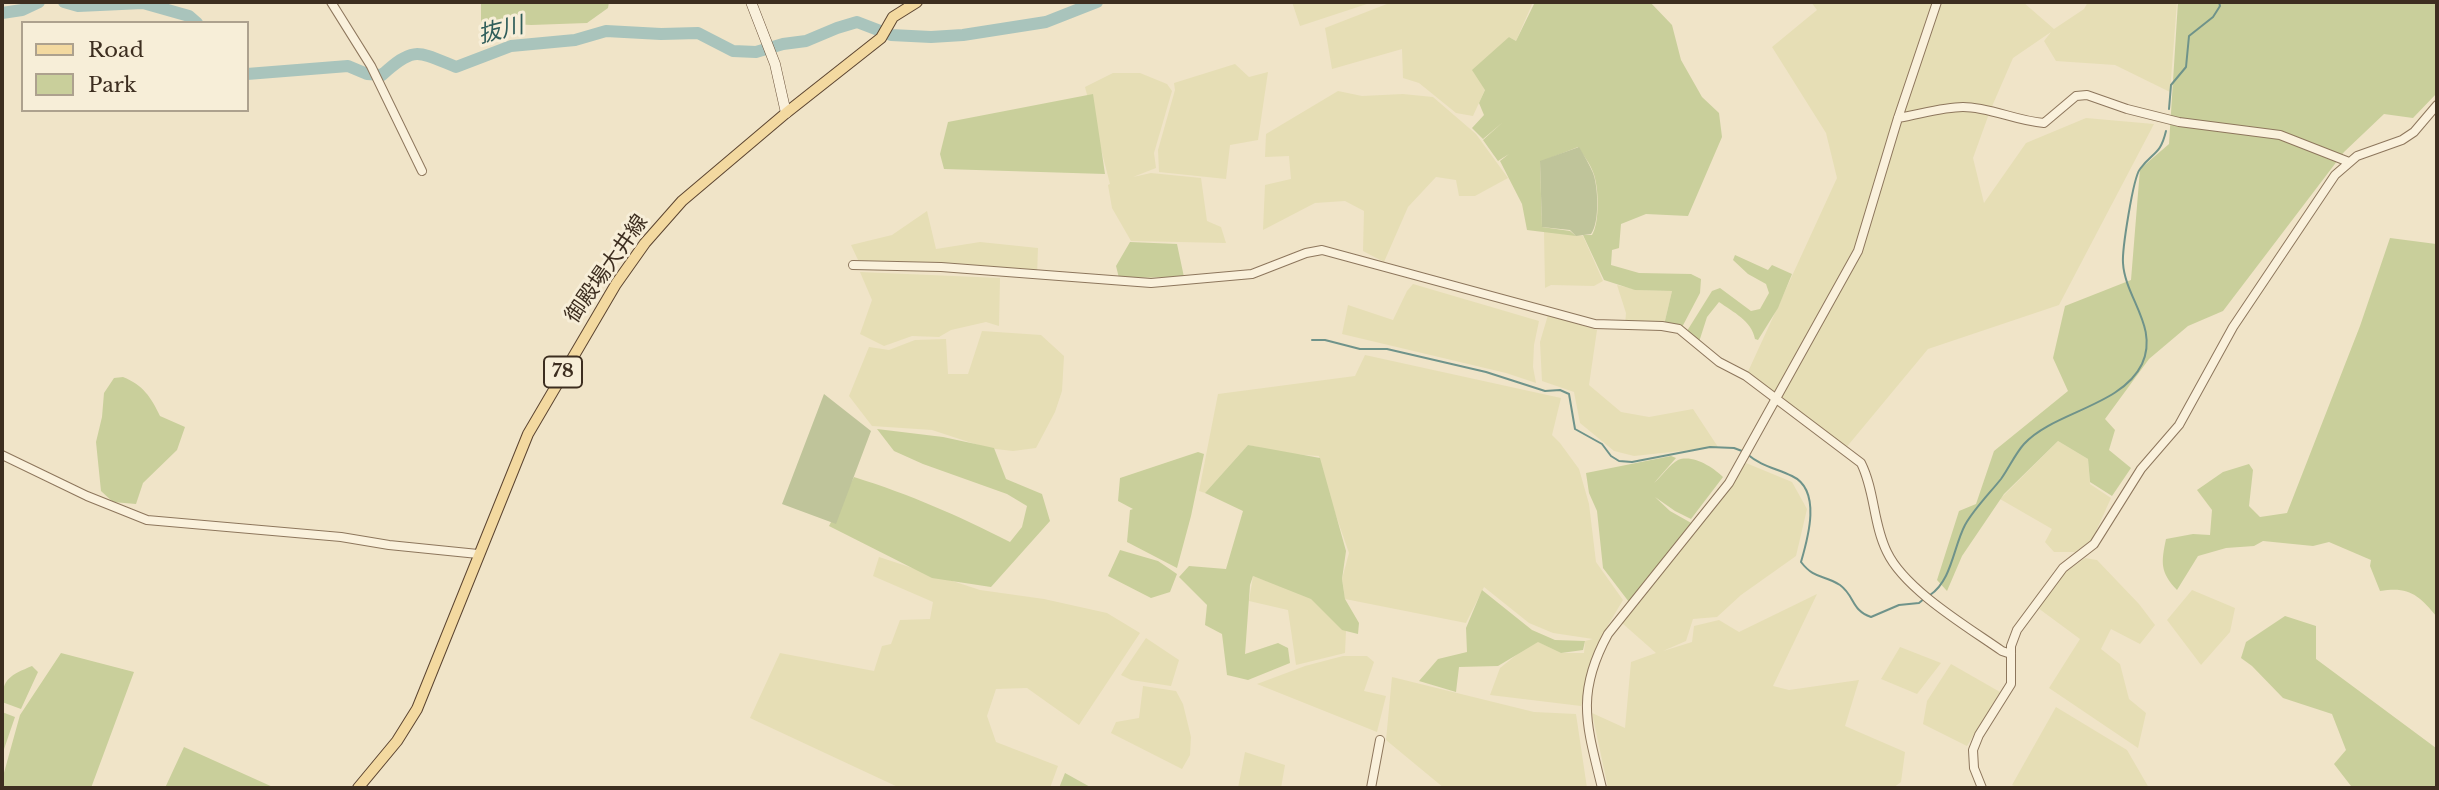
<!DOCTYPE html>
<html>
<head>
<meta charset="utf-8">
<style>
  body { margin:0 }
  #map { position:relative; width:2439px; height:790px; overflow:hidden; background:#f0e4c8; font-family:"Libre Baskerville",serif }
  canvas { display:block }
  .frame { position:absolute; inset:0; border:4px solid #3d2e20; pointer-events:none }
  .legend { position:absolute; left:21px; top:21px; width:228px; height:91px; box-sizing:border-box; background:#f7eed8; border:2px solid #ada18e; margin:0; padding:9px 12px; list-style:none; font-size:21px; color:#3d2e20 }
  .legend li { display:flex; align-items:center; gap:14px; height:35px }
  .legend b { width:35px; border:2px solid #ada18e }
</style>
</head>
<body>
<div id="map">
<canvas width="2439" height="790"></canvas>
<div class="frame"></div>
<ul class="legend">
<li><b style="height:9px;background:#f3d9a0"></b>Road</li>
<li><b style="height:19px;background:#c9cf9b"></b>Park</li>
</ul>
</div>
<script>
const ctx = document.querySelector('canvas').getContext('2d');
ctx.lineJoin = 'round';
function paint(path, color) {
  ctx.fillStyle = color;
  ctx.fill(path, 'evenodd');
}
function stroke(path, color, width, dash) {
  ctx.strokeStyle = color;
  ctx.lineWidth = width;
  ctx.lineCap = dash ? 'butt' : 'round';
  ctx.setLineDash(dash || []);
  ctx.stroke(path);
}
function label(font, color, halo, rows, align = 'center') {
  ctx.font = font + ' "Libre Baskerville","Noto Sans JP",serif';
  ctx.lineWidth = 6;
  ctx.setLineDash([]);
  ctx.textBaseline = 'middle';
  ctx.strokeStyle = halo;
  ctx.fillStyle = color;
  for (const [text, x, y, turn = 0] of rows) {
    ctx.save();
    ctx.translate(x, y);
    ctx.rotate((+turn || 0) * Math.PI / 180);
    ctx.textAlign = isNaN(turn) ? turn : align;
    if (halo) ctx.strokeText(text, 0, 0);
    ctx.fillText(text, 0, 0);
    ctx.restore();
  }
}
paint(new Path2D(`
  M1292,2H1373L1300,26Z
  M1392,2L1434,3L1533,2L1516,41L1509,37L1473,116L1456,113L1419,83L1403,78L1402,49L1332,69L1325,28Z
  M1811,2H2023L2054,29L2084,9L2088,2H2177L2170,92L2115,65L2056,61L2044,41L2051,32L2013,58L1990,111L1973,158L1984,203L2026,143L2086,118L2154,124L2059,305L1928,349L1845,449L1746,376L1837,178L1826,133L1772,47L1817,10Z
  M1235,64L1249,77L1268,72L1258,140L1230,145L1226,179L1159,172L1158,150L1175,90L1174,83Z
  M1113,73H1140L1167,84L1172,91L1154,153L1156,168L1133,177L1151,173L1201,178L1207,221L1221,227L1226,243L1131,241L1112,208L1108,185L1110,184L1085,87Z
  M1338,91L1362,96L1403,94L1433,97L1476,134L1508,178L1475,196H1459L1456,180L1436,177L1408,207L1384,262L1363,251L1364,211L1345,201L1315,203L1263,230L1265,185L1291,179L1289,156L1265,157L1266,134Z
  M927,211L936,249L980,242L1038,248L1037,275L859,262L851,245L892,235Z
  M1544,231L1583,236L1603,281L1594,286L1551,285L1545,288Z
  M860,272L1000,278L999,326L986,322L951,330L939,337L912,336L884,346L860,334L872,300Z
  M1413,284L1539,321L1534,345L1533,367L1536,383L1506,373L1342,334L1348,305L1393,320L1407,291Z
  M1617,285L1638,290L1672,291L1664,325H1625L1626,313Z
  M1548,315L1597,330L1589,385L1621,412L1649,417L1693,409L1718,447L1634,456L1614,451L1580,423L1574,392L1542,381L1540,342Z
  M982,331L1041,335L1064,356L1062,391L1055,412L1036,448L1013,451L987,448L932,430L872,426L849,396L869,347L889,350L915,340L946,339L948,374H968Z
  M1365,355L1561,398L1552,435L1560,443L1579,469L1589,504L1596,562L1623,600L1601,637H1602L1581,706L1490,695L1500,668L1535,640L1561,653H1584L1585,641L1593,639L1553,633L1529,623L1484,587L1466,623L1345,599L1342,579L1349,553L1326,487L1319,456L1288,454L1248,445L1205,493L1199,491L1218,394L1355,376Z
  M2058,441L2088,459L2090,484L2111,498L2092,540L2075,552H2054L2045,542L2052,529L2000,499Z
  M1746,463L1792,482L1807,509L1796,556L1741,595L1717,617L1693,619L1686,641L1663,651L1692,642L1694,626L1719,620L1739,632L1817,594L1773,686L1789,690L1859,680L1845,726L1905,752L1901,782L1893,788H1608L1592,713L1625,728L1631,662L1656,653L1622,623Z
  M879,557L980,590L1044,599L1107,613L1140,633L1079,725L1027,688L996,689L987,716L996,742L1058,766L1050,788H900L750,718L780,653L874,671L882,646L891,644L900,620L930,619L933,602L873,576Z
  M2085,558L2097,560L2139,604L2155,625L2140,644L2111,629L2101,649L2120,664L2129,699L2146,713L2138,748L2049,688L2080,639L2038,608L2063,574Z
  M1253,576L1320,601L1346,631L1345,653L1296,665L1288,610L1249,601Z
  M2192,590L2235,608L2230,632L2201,665L2167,620Z
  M1146,638L1179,660L1171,686L1131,680L1121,675Z
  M1900,647L1941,663L1917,694L1881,679Z
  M1343,656H1367L1374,662L1364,691L1386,696L1377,732L1257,684L1305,666Z
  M1951,664L2000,692L1967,746L1923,724L1927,701Z
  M1392,677L1534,712L1576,714L1587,788H1444L1386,740Z
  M1143,686L1176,691L1183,704L1191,737L1190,755L1182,769L1111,733L1116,722L1139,718Z
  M2056,707L2127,750L2149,788H2019L2012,785Z
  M1245,752L1285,765L1281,788H1238Z`), '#e6deb5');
paint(new Path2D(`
  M481,2H609L608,8L587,23L531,25L481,22Z
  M1535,2H1650L1672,25L1681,60L1702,97L1719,113L1722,137L1688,216L1646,214L1621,224L1619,248L1612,250L1611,265L1639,273L1691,274L1701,279L1700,293L1680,331L1664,325L1672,291L1635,290L1604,280L1583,235H1592C1600,222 1599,186 1593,172C1590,163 1583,155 1578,147L1540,162L1542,227L1570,231L1576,236L1527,230L1522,204L1500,161L1509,154L1498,161L1483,140L1503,122L1483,139L1472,128L1484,115L1479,103L1485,90L1472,70L1509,37L1516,41Z
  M2178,2H2437V93L2413,118L2384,114L2344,152L2223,311L2188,326L2149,359L2105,419L2115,430L2109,450L2131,468L2112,496L2090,482L2088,459L2058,441L2004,494L1962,556L1947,591L1937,580L1959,511L1976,504L1994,451L2068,391L2053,358L2065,306L2131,280L2140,169L2169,144Z
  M1093,94L1105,174L944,169L940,154L948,122Z
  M2390,238L2436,244L2437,242V617C2419,595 2409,586 2380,591L2370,566L2371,560L2329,542L2313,546L2263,541L2254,546L2226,548L2198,556L2177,590C2160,572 2161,563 2166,539L2193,534L2210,535L2212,510L2197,490L2223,472L2249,464L2253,470L2249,506L2260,517L2287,513L2360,326Z
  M1130,242L1177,244L1184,277L1119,278L1116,266Z
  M1735,255L1768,270L1772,265L1792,274L1778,308L1758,340L1755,339C1752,321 1733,312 1719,302L1707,317L1699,342L1687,331L1712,291L1720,288L1751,311L1760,309L1769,293L1766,284L1748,274L1733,260Z
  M123,377C143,385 151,397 160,416L185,427L177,450L143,483L136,504L113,502L101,491L96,442L102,417L104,393L114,378Z
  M877,429L943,437L994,448L1006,479L1042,494L1050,521L991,587L932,578L829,526L854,477C911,495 957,515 1010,542L1022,527L1027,506L1007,494L923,464L894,451Z
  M1248,445L1320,458L1346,551L1342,579L1345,599L1359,623L1358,634L1342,630L1311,599L1253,576L1250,585L1245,654L1278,643L1288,648L1290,663L1248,680L1227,675L1222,634L1205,625L1207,605L1179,577L1189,566L1226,569L1243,511L1205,493Z
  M1198,452L1204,454L1191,516L1177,568L1127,542L1130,510L1133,509L1118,501L1120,478Z
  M1671,456L1676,458L1654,483C1661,477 1670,464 1678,460C1693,454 1714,468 1723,477L1691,519L1675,511L1655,497L1670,511L1693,524L1629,602L1603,568L1597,511L1589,493L1586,473Z
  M1120,550L1158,561L1177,574L1170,592L1151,598L1108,576Z
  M1482,590L1532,630L1555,640L1585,641L1583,650L1561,653L1538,642L1498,666L1459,667L1456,692L1419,681L1438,659L1467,652L1466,628Z
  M2285,616L2316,626V659L2436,748L2437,745V788H2354L2351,786L2334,764L2346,750L2332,714L2283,698L2252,666L2241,658L2246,642Z
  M61,653L134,672L91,788H4L2,780L20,715Z
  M32,666L38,672L21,709L2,702C2,678 11,675 32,666Z
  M2,712L15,717L2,755Z
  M184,747L275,788H165Z
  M1065,773L1092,788H1059Z`), '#c9cf9b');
paint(new Path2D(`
  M1579,147C1584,155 1589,164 1593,173C1598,186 1600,222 1591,234L1576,236L1570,230L1542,227L1540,161Z
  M824,394L871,431L836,524L782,504Z`), '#bfc49a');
stroke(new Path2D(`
  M2169,109L2171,85L2186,67L2189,36L2213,17L2220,6L2219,2
  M1312,340H1325L1360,349H1387L1486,372L1545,391L1560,390L1569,394L1575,429L1602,444L1611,456L1619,461L1632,462L1710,447L1734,448L1742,451
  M1747,454C1761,466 1775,468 1792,476C1822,490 1808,538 1801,562C1815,580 1823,574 1840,585C1855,596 1851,610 1871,617L1899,605L1919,603L1925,598
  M1930,595C1952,580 1953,548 1965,525C1974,509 1989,494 2001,479C2009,468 2015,454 2024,444C2053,412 2122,406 2142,364C2159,327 2125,298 2123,263C2122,250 2133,178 2140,169C2153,151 2160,156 2166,131`), '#6f938a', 2);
stroke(new Path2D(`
  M64,2L78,6L143,3L189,16L197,23
  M2,13L22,10L39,2
  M247,74L348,66L367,74L382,75C414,46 417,51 456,67L511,46L575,40L606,31L661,34L698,33L733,51L756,52L783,44L806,41L837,28L857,22L891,35L931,37L963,35L1046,22L1097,2`), '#a9c4bc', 12);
const tertiary = new Path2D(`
  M331,2L371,66L422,171
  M1898,118C1918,115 1942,107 1963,107C1990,107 2016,121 2044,123L2076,96L2087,95L2127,109L2179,122L2280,135L2349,162
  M853,265L941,267L1151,283L1252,274L1306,253L1322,250L1595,324L1662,326L1679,329L1719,362L1746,376L1861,463C1875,491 1873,524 1887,552C1905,590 1968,627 2002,651L2011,654
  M2,455L87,496L147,520L341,537L389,545L478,554
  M1371,788L1380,740
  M1602,788C1587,726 1575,694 1608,634L1729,483L1858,251L1898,118L1937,2
  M1982,788L1974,768L1973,750L1979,735L2011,684V646L2017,630L2063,568L2094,544L2141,469L2179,425L2233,327L2335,175L2357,156L2402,140L2414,132L2437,105`);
const secondary = new Path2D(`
  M751,2L775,64L786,113`);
const primary = new Path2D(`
  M358,788L397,741L417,709L528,434L616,284L645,243L682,201L786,113L881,38L893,17L917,2`);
stroke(tertiary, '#8d765c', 10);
stroke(secondary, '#6f573f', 11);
stroke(primary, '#5b4430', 12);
stroke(tertiary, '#faf1dc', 8);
stroke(secondary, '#faf1dc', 10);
stroke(primary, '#f3d9a0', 10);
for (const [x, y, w] of [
  [563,372,38]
]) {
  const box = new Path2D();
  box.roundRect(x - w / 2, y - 15.5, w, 31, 5);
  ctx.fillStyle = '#f7eed8';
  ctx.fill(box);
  stroke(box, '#3d2e20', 2);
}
label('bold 19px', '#3d2e20', null, [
  ["78",563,372]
]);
label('21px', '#3d2e20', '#f7eed8', [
  ["御殿場大井線",607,269,-55]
]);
label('italic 23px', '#2f5d5a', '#f7eed8', [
  ["抜川",501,31,-14]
]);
</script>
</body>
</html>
